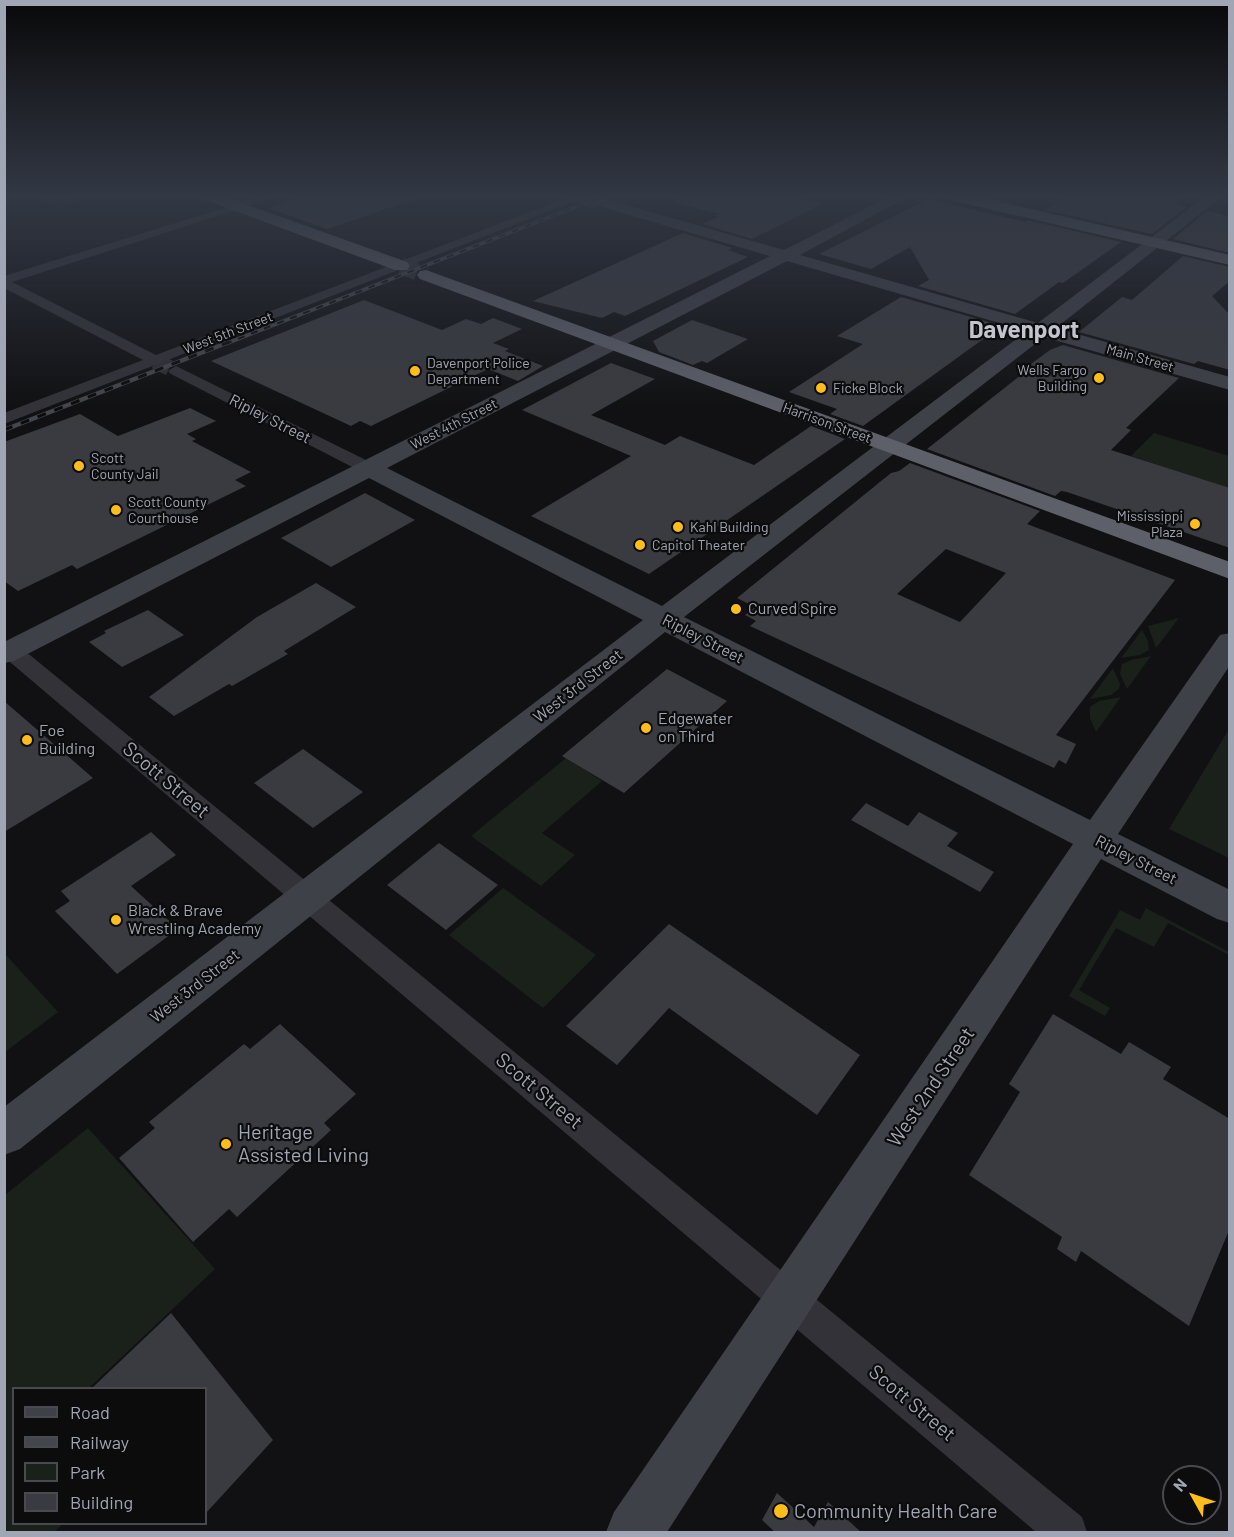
<!DOCTYPE html>
<html>
<head>
<meta charset="utf-8">
<style>
  body { margin:0 }
  #map { position:relative; width:1234px; height:1537px; overflow:hidden; background:#111113; font-family:Barlow,sans-serif }
  canvas { display:block }
  .frame { position:absolute; inset:0; border:6px solid #a1a6b4; pointer-events:none }
  .legend { position:absolute; left:12px; top:1387px; width:195px; height:138px; box-sizing:border-box; background:#0c0c0d; border:2px solid #484a50; margin:0; padding:8px 10px; list-style:none; font-size:18px; color:#a1a6b4 }
  .legend li { display:flex; align-items:center; gap:12px; height:30px }
  .legend b { width:30px; border:2px solid #484a50 }
  .north { position:absolute; left:1162px; top:1465px; width:60px; height:60px; box-sizing:border-box; background:#0c0c0d; border:2px solid #484a50; border-radius:50%; rotate:310deg; font-size:16px; font-weight:700; line-height:24px; text-align:center; color:#a1a6b4 }
  .north::after { content:''; display:block; margin:auto; width:21px; height:27px; background:#ffbd1c; clip-path:polygon(50% 0,100% 100%,50% 72%,0 100%) }
</style>
</head>
<body>
<div id="map">
<canvas width="1234" height="1537"></canvas>
<div class="frame"></div>
<ul class="legend">
<li><b style="height:8px;background:#3f4148"></b>Road</li>
<li><b style="height:8px;background:#44464d"></b>Railway</li>
<li><b style="height:16px;background:#19211a"></b>Park</li>
<li><b style="height:16px;background:#3a3b40"></b>Building</li>
</ul>
<div class="north">N</div>
</div>
<script>
const ctx = document.querySelector('canvas').getContext('2d');
ctx.lineJoin = 'round';
function paint(path, color) {
  ctx.fillStyle = color;
  ctx.fill(path, 'evenodd');
}
function stroke(path, color, width, dash) {
  ctx.strokeStyle = color;
  ctx.lineWidth = width;
  ctx.lineCap = dash ? 'butt' : 'round';
  ctx.setLineDash(dash || []);
  ctx.stroke(path);
}
function label(font, color, halo, rows, align = 'center') {
  ctx.font = font + ' Barlow,sans-serif';
  ctx.lineWidth = 4.5;
  ctx.setLineDash([]);
  ctx.textBaseline = 'middle';
  ctx.strokeStyle = halo;
  ctx.fillStyle = color;
  for (const [text, x, y, turn = 0] of rows) {
    ctx.save();
    ctx.translate(x, y);
    ctx.rotate((+turn || 0) * Math.PI / 180);
    ctx.textAlign = isNaN(turn) ? turn : align;
    if (halo) ctx.strokeText(text, 0, 0);
    ctx.fillText(text, 0, 0);
    ctx.restore();
  }
}
paint(new Path2D(`
  M26,195H56L78,203L62,208Z
  M1154,433L1229,456V488L1131,456Z
  M1179,618L1156,648L1148,626Z
  M1142,630L1148,641L1149,650L1140,655L1121,658Z
  M1151,656L1127,689L1120,674L1122,664L1131,660Z
  M1113,668L1120,684L1119,689L1111,695L1090,699Z
  M1121,697L1096,732L1090,718V707L1099,701Z
  M1229,729V858L1169,829Z
  M566,758L602,781L542,833L575,855L541,886L471,836Z
  M503,888L596,955L543,1008L449,935Z
  M1146,908L1229,952V955L1168,923L1154,947L1116,928L1079,990L1110,1008L1105,1016L1069,996L1120,910L1140,920Z
  M5,954L58,1012L5,1052Z
  M88,1128L215,1269L89,1388H14V1524H63L54,1532H5V1195Z`), '#19211a');
paint(new Path2D(`
  M309,195H415L416,199L327,229L268,208Z
  M677,195H785L822,204L752,239L702,224L719,217L715,216L719,214L676,203Z
  M1068,195H1186L1174,204L1187,207L1152,234L1045,210Z
  M928,199L1025,222L1027,220L1121,242L1063,283L1059,282L1015,314L918,286L929,280L910,247L871,269L819,254Z
  M1207,211L1230,216V253L1173,239Z
  M683,233L733,248L728,250L748,257L625,316L614,312L602,318L533,301Z
  M1183,256L1230,267V281L1212,296L1230,315V370L1198,361L1194,364L1079,332L1122,297L1132,300Z
  M901,297L999,325L995,329H997L863,426L830,414L837,409L789,392L863,344L837,336Z
  M364,300L442,330L466,319L481,324L493,318L522,329L493,343L509,349L505,351L543,366L518,381L488,369L371,426L360,421L351,426L211,361Z
  M692,320L748,339L707,363L702,361L693,365L659,352L653,341Z
  M1063,345L1179,378L1126,428L1131,430L1111,450L1230,488V548L1067,492L1061,491L1055,496L927,449L1026,371L1024,369L1050,350Z
  M611,363L655,379L591,415L665,445L680,436L754,465L811,426L845,439L649,574L531,516L631,456L522,410Z
  M190,408L216,421L187,434L196,439L192,441L251,472L235,480L246,486L77,569L72,565L18,591L4,581V442L80,414L118,436Z
  M910,463L1040,511L1027,524L1175,580L1056,735L1076,744L1066,764L1059,760L1054,768L750,626L756,621L745,615L755,607L737,598L891,473L899,471ZM946,549L1006,573L960,622L897,594Z
  M365,493L415,520L331,567L281,538Z
  M316,583L356,607L284,651L288,654L232,686L229,684L174,716L149,697L257,617Z
  M148,610L184,635L122,667L89,642L106,633L104,631Z
  M667,669L727,701L624,793L562,756Z
  M4,701L93,778L4,832Z
  M303,749L363,792L313,828L254,783Z
  M866,803L908,826L919,812L958,833L947,846L994,872L980,892L851,820Z
  M151,832L176,855L131,886L178,929L117,974L55,911L70,901L61,891Z
  M439,843L498,885L446,930L387,885Z
  M669,924L860,1055L817,1115L669,1008L617,1065L566,1026Z
  M1053,1014L1121,1054L1129,1042L1171,1067L1163,1079L1230,1119V1228L1189,1326L1081,1251L1076,1262L1057,1249L1062,1237L969,1175L1020,1092L1009,1084Z
  M280,1024L356,1094L324,1123L331,1130L237,1217L229,1209L193,1242L119,1158L155,1128L149,1122L244,1044L250,1049Z
  M171,1313L273,1440L206,1513V1389H91Z
  M777,1493L814,1527L828,1502L862,1533H776L762,1520Z`), '#3a3b40');
stroke(new Path2D(`
  M155,361L176,371`), '#2e2f33', 16, [16, 8]);
stroke(new Path2D(`
  M581,197L600,202`), '#2e2f33', 17, [17, 9]);
stroke(new Path2D(`
  M401,266L426,275`), '#2e2f33', 17, [17, 9]);
paint(new Path2D(`
  M266,195H283L12,282L156,355L574,195H590L4,424V413L143,360L4,288V276Z
  M176,366L374,464L377,468L374,472H362L171,374L168,371Z
  M11,644L19,646L1082,1517L1087,1532H1036L4,657V646Z`), '#323238');
paint(new Path2D(`
  M892,195H911L800,255L1038,323L1207,195H1224L1056,328L1230,377V390L1044,337L684,617L1090,820L1220,635L1230,633V665L1118,834L1230,890V923L1217,919L1101,859L667,1532H606L614,1512L1073,844L665,632L20,1149L4,1155V1107L643,620L369,478L14,661L4,663V642L770,256L595,205L592,202L595,199H605L784,250ZM787,261L1027,331L662,606L387,468Z`), '#3f4148');
paint(new Path2D(`
  M198,195H220L407,262L410,266L407,270H395L200,198Z
  M943,195H971L1230,255V265L950,200Z
  M426,270L1230,562V579L420,279L417,275L420,271Z`), '#5d6069');
const railFar1 = new Path2D(`
  M225,344L606,195`);
const rail = new Path2D(`
  M4,430L229,342`);
stroke(railFar1, '#44464d', 4);
stroke(rail, '#44464d', 4.5);
stroke(railFar1, '#0c0c0d', 2, [7]);
stroke(rail, '#0c0c0d', 3, [9]);
const sky = ctx.createLinearGradient(0, 0, 0, 410);
sky.addColorStop(0, '#09090a');
sky.addColorStop(0.48, '#323844');
sky.addColorStop(1, '#32384400');
ctx.fillStyle = sky;
ctx.fillRect(0, 0, 1234, 410);
for (const [x, y, r, color] of [
  [415,371,6,"#ffbd1c"],
  [1099,378,6,"#ffbd1c"],
  [821,388,6,"#ffbd1c"],
  [79,466,6,"#ffbd1c"],
  [116,510,6,"#ffbd1c"],
  [1195,524,6,"#ffbd1c"],
  [678,527,6,"#ffbd1c"],
  [640,545,6,"#ffbd1c"],
  [736,609,6,"#ffbd1c"],
  [646,728,6,"#ffbd1c"],
  [27,740,6,"#ffbd1c"],
  [116,920,6,"#ffbd1c"],
  [226,1144,6,"#ffbd1c"],
  [781,1511,8,"#ffbd1c"]
]) {
  const dot = new Path2D();
  dot.arc(x, y, r, 0, 2 * Math.PI);
  ctx.fillStyle = color;
  ctx.fill(dot);
  stroke(dot, '#0c0c0d', 2);
}
label('14px', '#a1a6b4', '#0c0c0d', [
  ["West 5th Street",228,333,-21],
  ["Main Street",1140,358,16],
  ["Harrison Street",827,423,20],
  ["West 4th Street",454,424,-27]
]);
label('14px', '#a1a6b4', '#0c0c0d', [
  ["Davenport Police",427,363],
  ["Department",427,379],
  ["Wells Fargo",1087,370,"right"],
  ["Building",1087,386,"right"],
  ["Ficke Block",833,388],
  ["Scott",91,458],
  ["County Jail",91,474],
  ["Scott County",128,502],
  ["Courthouse",128,518],
  ["Mississippi",1183,516,"right"],
  ["Plaza",1183,532,"right"],
  ["Kahl Building",690,527],
  ["Capitol Theater",652,545]
], 'left');
label('16px', '#a1a6b4', '#0c0c0d', [
  ["Ripley Street",270,419,27],
  ["Ripley Street",703,639,27],
  ["West 3rd Street",578,686,-38],
  ["Ripley Street",1136,860,27],
  ["West 3rd Street",195,986,-38]
]);
label('16px', '#a1a6b4', '#0c0c0d', [
  ["Curved Spire",748,609],
  ["Edgewater",658,719],
  ["on Third",658,737],
  ["Foe",39,731],
  ["Building",39,749],
  ["Black & Brave",128,911],
  ["Wrestling Academy",128,929]
], 'left');
label('20px', '#a1a6b4', '#0c0c0d', [
  ["Scott Street",166,780,40],
  ["West 2nd Street",931,1087,-56],
  ["Scott Street",539,1091,40],
  ["Scott Street",912,1403,40]
]);
label('20px', '#a1a6b4', '#0c0c0d', [
  ["Heritage",238,1132],
  ["Assisted Living",238,1155],
  ["Community Health Care",794,1511]
], 'left');
label('bold 24px', '#c2c5d0', '#0c0c0d', [
  ["Davenport",1024,330]
]);
</script>
</body>
</html>
